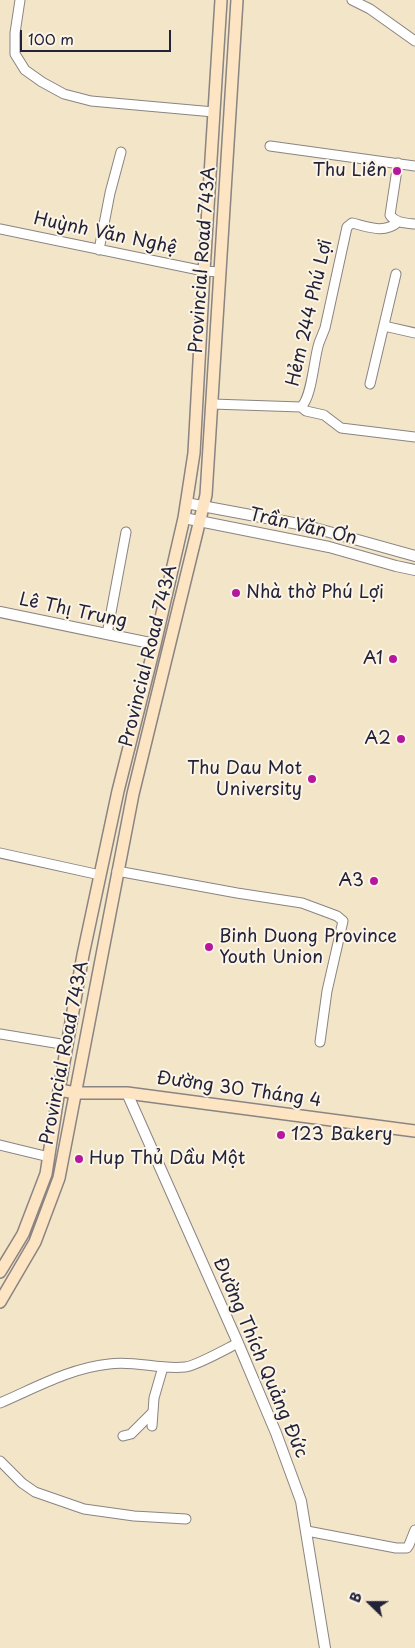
<!DOCTYPE html>
<html>
<head>
<meta charset="utf-8">
<style>
  body { margin:0 }
  #map { position:relative; width:415px; height:1648px; overflow:hidden; background:#f3e5c8; font-family:"Playpen Sans",sans-serif }
  canvas { display:block }
  .north { position:absolute; left:345px; top:1578px; width:50px; height:50px; -webkit-text-stroke:4px #fcf5e5; paint-order:stroke; rotate:292deg; font-size:14px; font-weight:700; line-height:20px; text-align:center; color:#22223b }
  .north::after { content:''; display:block; margin:auto; width:18px; height:22px; background:#22223b; clip-path:polygon(50% 0,100% 100%,50% 72%,0 100%) }
  .scale { position:absolute; left:20px; top:30px; width:151px; height:22px; box-sizing:border-box; border:2px solid #22223b; border-top:0; padding-left:6px; font-size:15px; line-height:18px; white-space:nowrap; color:#22223b; -webkit-text-stroke:4px #fcf5e5; paint-order:stroke }
</style>
</head>
<body>
<div id="map">
<canvas width="415" height="1648"></canvas>
<div class="north">B</div>
<div class="scale">100 m</div>
</div>
<script>
const ctx = document.querySelector('canvas').getContext('2d');
ctx.lineJoin = 'round';
function stroke(path, color, width, dash) {
  ctx.strokeStyle = color;
  ctx.lineWidth = width;
  ctx.lineCap = dash ? 'butt' : 'round';
  ctx.setLineDash(dash || []);
  ctx.stroke(path);
}
function label(font, color, halo, rows, align = 'center') {
  ctx.font = font + ' "Playpen Sans",sans-serif';
  ctx.lineWidth = 4;
  ctx.setLineDash([]);
  ctx.textBaseline = 'middle';
  ctx.strokeStyle = halo;
  ctx.fillStyle = color;
  for (const [text, x, y, turn = 0] of rows) {
    ctx.save();
    ctx.translate(x, y);
    ctx.rotate((+turn || 0) * Math.PI / 180);
    ctx.textAlign = isNaN(turn) ? turn : align;
    if (halo) ctx.strokeText(text, 0, 0);
    ctx.fillText(text, 0, 0);
    ctx.restore();
  }
}
const minor = new Path2D(`
  M20,0L15,33V54L25,70L42,82L64,94L91,101L214,112
  M352,0L370,9L415,41
  M270,146L415,166
  M398,163L390,215C395,223 406,223 415,224
  M0,229L204,271L220,272
  M99,250L110,193L121,152
  M384,326L415,333
  M370,384L396,274
  M212,404L301,407C312,398 314,357 319,343C321,338 323,333 325,328L347,227L352,223C369,227 384,234 398,222
  M301,407L306,411L324,415L341,428L415,437
  M107,634L126,532
  M0,853L100,875
  M117,871L237,893L302,903L337,916L343,921L327,991L320,1042
  M0,1034L67,1045
  M0,1145L49,1157
  M0,1403C35,1388 70,1368 109,1364C134,1360 160,1370 185,1367C196,1366 226,1349 238,1343
  M152,1426L154,1398L163,1367
  M123,1436L131,1434L153,1412
  M0,1461L22,1483L35,1492L84,1509L134,1516L186,1519
  M307,1531L396,1548H407L409,1545L415,1530`);
const tertiary = new Path2D(`
  M186,503L304,525L415,556
  M184,518L329,547L396,566L415,570
  M0,612L155,644
  M127,1093L238,1343L276,1433L301,1501L325,1648`);
const secondary = new Path2D(`
  M59,1090L76,1093H127L415,1131
  M0,1272L23,1234L46,1174L59,1090L83,955L118,791L155,644L184,518L194,453L204,271L221,0
  M0,1302L35,1242L59,1178L133,794L206,495L237,0`);
stroke(minor, '#8a8482', 11);
stroke(tertiary, '#8a8482', 12);
stroke(secondary, '#8a8482', 14);
stroke(minor, '#fff', 9);
stroke(tertiary, '#fff', 10);
stroke(secondary, '#fde5c4', 11);
for (const [x, y, r, color] of [
  [397,171,5,"#b5179e"],
  [236,593,5,"#b5179e"],
  [393,659,5,"#b5179e"],
  [401,739,5,"#b5179e"],
  [312,779,5,"#b5179e"],
  [374,881,5,"#b5179e"],
  [209,947,5,"#b5179e"],
  [281,1135,5,"#b5179e"],
  [79,1159,5,"#b5179e"]
]) {
  const dot = new Path2D();
  dot.arc(x, y, r, 0, 2 * Math.PI);
  ctx.fillStyle = color;
  ctx.fill(dot);
  stroke(dot, '#fcf5e5', 2);
}
label('18px', '#22223b', '#fcf5e5', [
  ["Thu Liên",387,171],
  ["Nhà thờ Phú Lợi",246,593,"left"],
  ["A1",383,659],
  ["A2",391,739],
  ["Thu Dau Mot",302,769],
  ["University",302,790],
  ["A3",364,881],
  ["Binh Duong Province",219,937,"left"],
  ["Youth Union",219,958,"left"],
  ["123 Bakery",291,1135,"left"],
  ["Hup Thủ Dầu Một",89,1159,"left"]
], 'right');
label('18px', '#22223b', '#fcf5e5', [
  ["Huỳnh Văn Nghệ",105,234,12],
  ["Provincial Road 743A",203,260,-86],
  ["Hẻm 244 Phú Lợi",310,313,-77],
  ["Trần Văn Ơn",303,527,13],
  ["Lê Thị Trung",73,611,12],
  ["Provincial Road 743A",149,656,-76],
  ["Provincial Road 743A",65,1053,-79],
  ["Đường 30 Tháng 4",239,1090,8],
  ["Đường Thích Quảng Đức",260,1358,67]
]);
</script>
</body>
</html>
